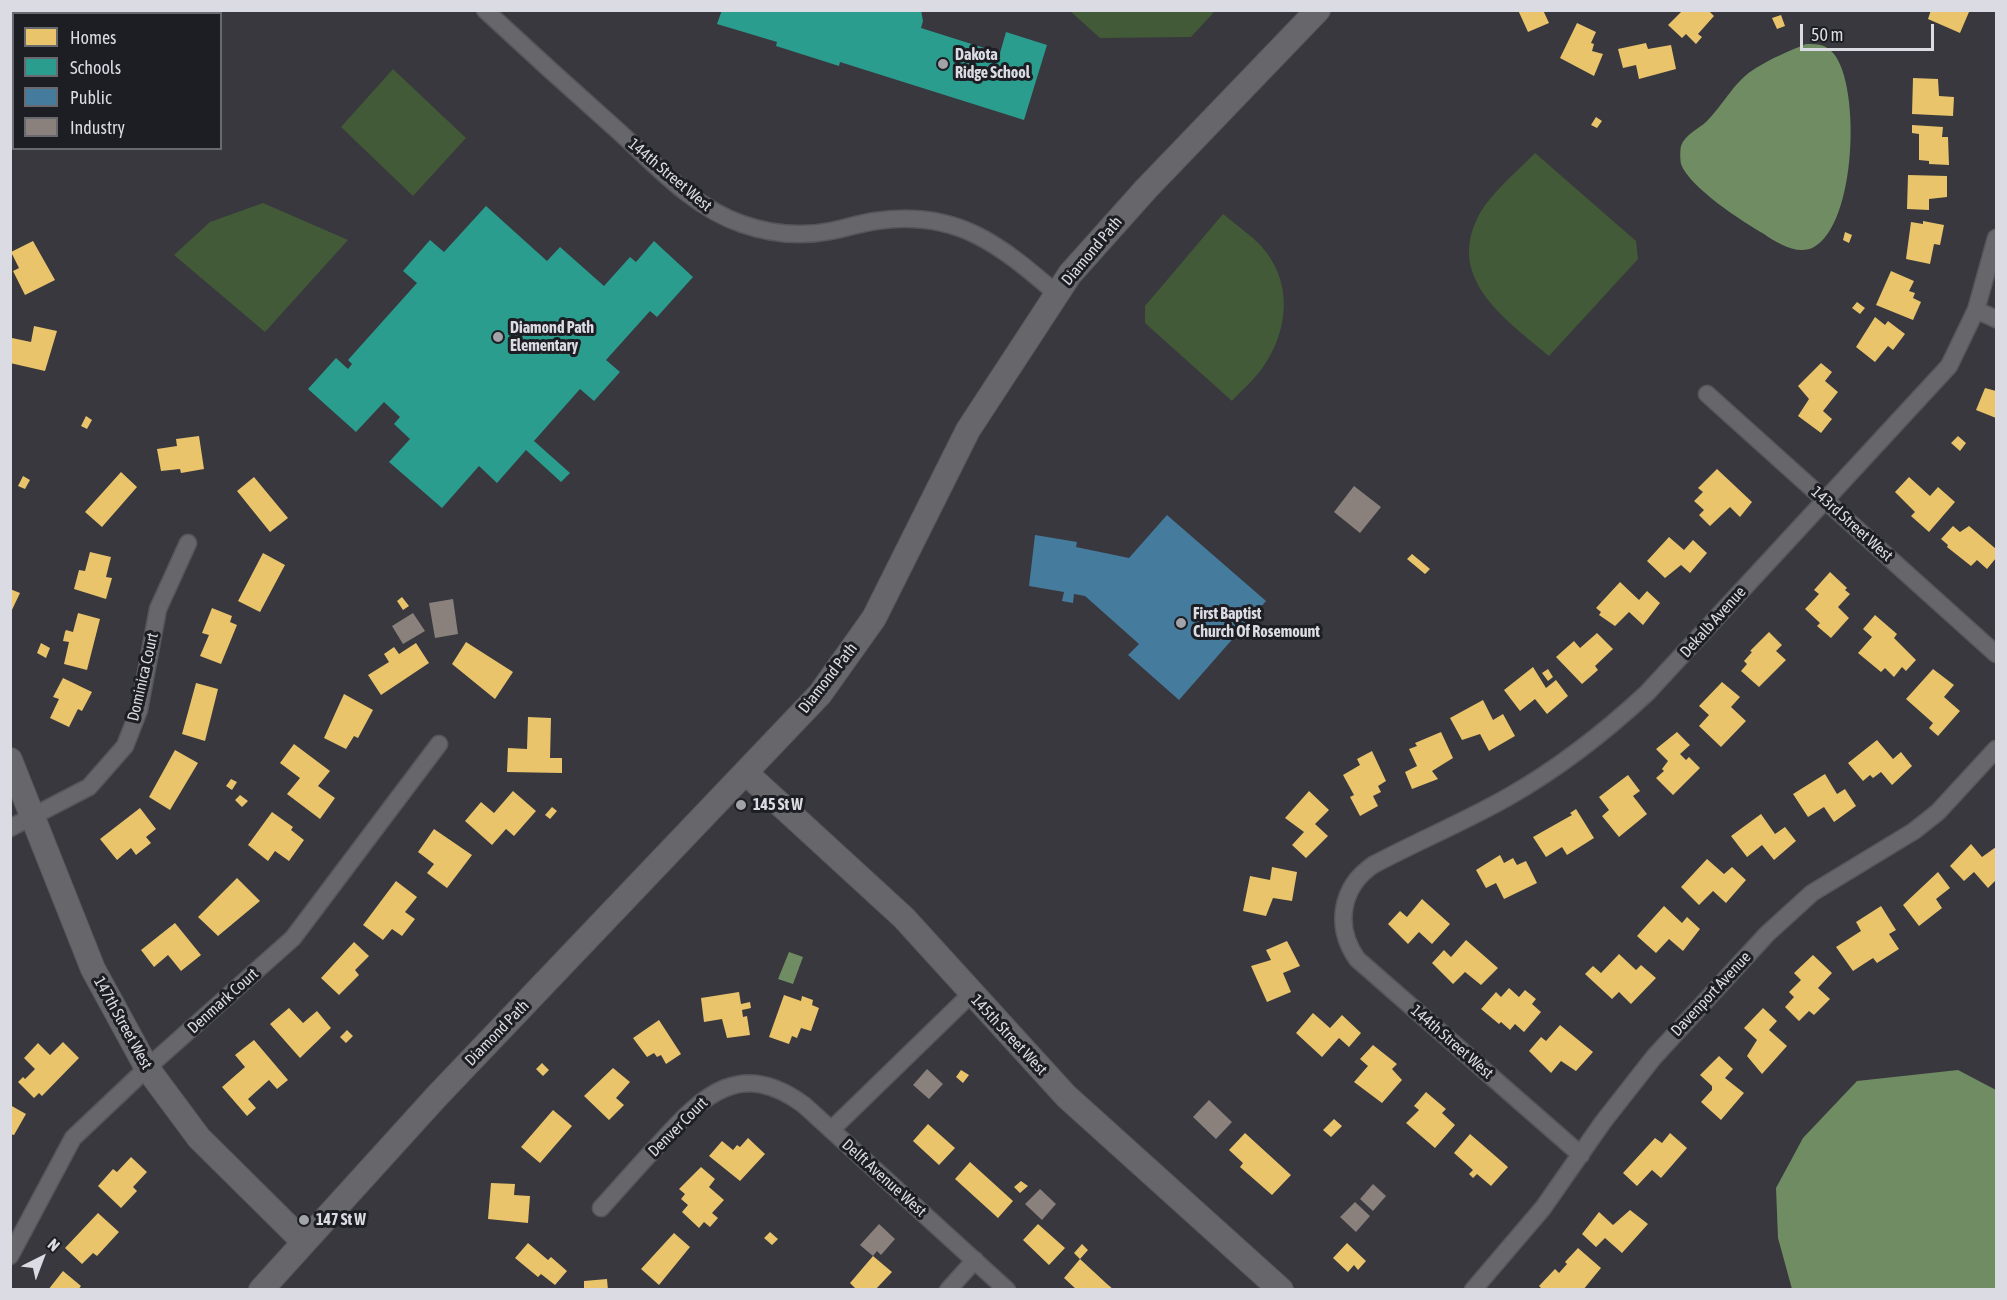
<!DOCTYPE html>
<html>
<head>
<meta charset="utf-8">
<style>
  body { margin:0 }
  #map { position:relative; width:2007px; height:1300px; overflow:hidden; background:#38383e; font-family:"Asap Condensed",sans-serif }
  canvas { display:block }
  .frame { position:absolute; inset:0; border:12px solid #dbdce3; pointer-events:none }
  .legend { position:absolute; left:12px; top:12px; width:210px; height:138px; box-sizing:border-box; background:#1d1e23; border:2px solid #696a70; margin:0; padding:8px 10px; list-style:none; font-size:18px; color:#dbdce3 }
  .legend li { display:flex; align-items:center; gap:12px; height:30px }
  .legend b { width:30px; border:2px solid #696a70 }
  .north { position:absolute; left:12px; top:1228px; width:60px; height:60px; -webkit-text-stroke:4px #1d1e23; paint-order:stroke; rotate:42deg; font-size:16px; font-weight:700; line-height:24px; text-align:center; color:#dbdce3 }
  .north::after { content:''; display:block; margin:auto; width:21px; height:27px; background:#dbdce3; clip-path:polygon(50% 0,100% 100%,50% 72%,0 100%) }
  .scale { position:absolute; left:1800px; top:24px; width:134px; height:27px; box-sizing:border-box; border:3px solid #dbdce3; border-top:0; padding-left:8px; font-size:18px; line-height:21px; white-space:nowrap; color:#dbdce3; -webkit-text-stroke:4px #1d1e23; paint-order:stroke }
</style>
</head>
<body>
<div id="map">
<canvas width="2007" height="1300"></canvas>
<div class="frame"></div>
<ul class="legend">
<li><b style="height:16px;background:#e9c46a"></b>Homes</li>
<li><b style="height:16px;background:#2a9d8f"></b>Schools</li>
<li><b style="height:16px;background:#457b9d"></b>Public</li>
<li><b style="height:16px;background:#8a817c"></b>Industry</li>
</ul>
<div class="north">N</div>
<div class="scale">50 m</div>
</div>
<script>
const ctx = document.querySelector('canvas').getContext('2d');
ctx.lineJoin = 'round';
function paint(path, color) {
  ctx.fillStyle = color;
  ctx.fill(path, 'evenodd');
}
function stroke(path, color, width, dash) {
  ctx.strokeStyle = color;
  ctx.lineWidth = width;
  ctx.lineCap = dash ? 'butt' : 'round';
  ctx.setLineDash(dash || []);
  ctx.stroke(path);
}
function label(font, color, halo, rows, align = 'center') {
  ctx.font = font + ' "Asap Condensed",sans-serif';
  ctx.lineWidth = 6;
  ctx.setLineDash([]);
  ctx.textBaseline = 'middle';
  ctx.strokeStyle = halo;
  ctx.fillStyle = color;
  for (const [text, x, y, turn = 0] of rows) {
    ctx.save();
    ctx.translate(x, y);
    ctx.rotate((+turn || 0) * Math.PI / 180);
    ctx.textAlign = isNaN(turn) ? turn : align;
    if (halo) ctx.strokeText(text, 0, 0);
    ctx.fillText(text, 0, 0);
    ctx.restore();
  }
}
paint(new Path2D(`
  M1070,11H1215L1191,37L1100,38Z
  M393,69L466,138L413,196L341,127Z
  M1535,153L1636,241L1638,259L1549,356C1508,321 1447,281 1477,219C1489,194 1516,173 1535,153Z
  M263,203L348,240L265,332L174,255L210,222Z
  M1223,214C1236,225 1251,235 1262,247C1293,282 1289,330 1263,367C1255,379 1242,390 1232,401L1145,323V306Z`), '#425a37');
paint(new Path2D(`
  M1806,44C1818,44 1826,44 1834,54C1861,88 1856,224 1814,247C1798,256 1777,243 1764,234C1743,222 1689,187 1681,164C1680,160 1680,150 1681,146C1685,134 1699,129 1707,121C1724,104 1735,80 1756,68C1772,58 1789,51 1806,44Z
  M789,952L803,957L793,984L778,979Z
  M1958,1070L1996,1090V1289H1792L1778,1238L1776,1188L1803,1138L1857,1081Z`), '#708c63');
paint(new Path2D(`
  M1518,10H1543L1549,23L1528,32Z
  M1683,10H1708L1714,16L1698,34L1702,37L1696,44L1686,34L1682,38L1668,25Z
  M1931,10H1965L1969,12L1960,33L1928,19Z
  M1781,15L1785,26L1777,29L1772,18Z
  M1577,23L1596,32L1591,43L1594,44L1592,51L1603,54L1594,76L1560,58Z
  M1646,43L1648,49L1671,45L1676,69L1639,79L1636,65L1623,68L1618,49Z
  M1913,78L1938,79L1939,96L1954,97L1953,116L1912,114Z
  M1596,117L1602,121L1597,128L1591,125Z
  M1912,125L1943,127L1942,137H1948L1949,165L1929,164V161L1919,160V134L1912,133Z
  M1908,175L1947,176V197L1929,199V210L1907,209Z
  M1923,221L1944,225L1940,245L1934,244L1930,264L1906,259L1911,222L1923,224Z
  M1845,232L1852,235L1849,243L1843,240Z
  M33,241L55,280L25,295L13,271L19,268L11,252Z
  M1891,271L1914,281L1909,291L1915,293L1913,298L1921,302L1913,320L1876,305Z
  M1857,302L1865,308L1860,314L1852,308Z
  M1875,317L1885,325L1888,321L1905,334L1893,350L1888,346L1875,362L1856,347Z
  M34,326L57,331L45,371L10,363L12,338L31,342Z
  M1821,363L1832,372L1825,381L1838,392L1823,411L1832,419L1821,433L1798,416L1809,399L1798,386Z
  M1985,388L1996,391V418L1976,410Z
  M86,416L92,420L87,429L81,426Z
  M199,436L204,469L181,473L180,469L161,471L157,449L177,446L176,439Z
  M1958,436L1966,443L1960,451L1951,443Z
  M1717,469L1752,502L1740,517L1730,507L1710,526L1699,515L1704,510L1694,501L1703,492L1698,488Z
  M121,472L137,487L102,527L85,512Z
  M23,476L30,480L25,489L18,486Z
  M254,477L288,518L270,532L237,491Z
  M1909,477L1930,496L1938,487L1955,502L1929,532L1911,516L1915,512L1895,492Z
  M1953,526L1960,532L1969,526L1996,549V558L1987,569L1977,560L1971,566L1947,547L1948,545L1941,539Z
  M1669,537L1684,550L1693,540L1707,553L1690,573L1681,565L1665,578L1647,561Z
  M90,552L111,557L106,577L112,578L106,599L74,589L79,570L85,571Z
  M263,553L285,565L260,612L238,601Z
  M1412,554L1430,569L1425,574L1407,559Z
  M1830,572L1847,588L1845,590L1850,594L1838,607L1849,618L1831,638L1817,626L1820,623L1805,609L1819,594L1814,590Z
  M1620,582L1639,600L1647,591L1660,603L1643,625L1629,612L1615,626L1599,615L1601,612L1596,608Z
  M10,589L20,593L10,614Z
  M402,597L409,606L403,610L397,601Z
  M212,608L232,616L230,622L237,625L221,664L200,656L209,635L202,633Z
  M78,613L100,619L87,670L64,664L69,642L63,641L65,632L66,630L73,632Z
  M1875,615L1897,634L1894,638L1916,660L1906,671L1902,667L1894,677L1885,668L1881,672L1858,653L1872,637L1863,629Z
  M1769,632L1782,645L1776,651L1786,660L1759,687L1741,671L1747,664L1744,661L1752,652L1750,651Z
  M1597,633L1613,649L1595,666L1598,670L1582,684L1556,657L1574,641L1580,648Z
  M466,642L513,672L495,699L452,664Z
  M41,643L50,648L46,658L37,653Z
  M416,643L429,663L381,695L368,675L389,662L384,654L394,647L399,654Z
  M1533,667L1546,688L1556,680L1568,696L1547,714L1535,699L1520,711L1504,690Z
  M1548,669L1553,677L1548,681L1542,673Z
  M1933,669L1954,685L1944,697L1960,711L1938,736L1929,728L1933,723L1906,699Z
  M63,678L92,692L82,711L78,709L69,727L50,718L59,699L53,697Z
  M1722,682L1740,697L1731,707L1746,721L1721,747L1699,726L1709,715L1699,706Z
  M196,683L218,689L205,741L182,734Z
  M344,694L373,710L358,738L354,736L346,749L324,738Z
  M1483,700L1493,720L1503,714L1515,736L1489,751L1480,734L1462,740L1450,718Z
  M528,717L551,718L550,758H562V773L507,772L508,748L527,749Z
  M1441,732L1453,758L1432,771L1438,779L1412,789L1405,772L1417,766L1409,749L1417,746L1415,743Z
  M1677,732L1690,745L1680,754L1686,760L1689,757L1700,768L1673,795L1656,778L1664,771L1662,769L1668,761L1656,749Z
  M1877,740L1893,759L1901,752L1912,766L1892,785L1881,772L1873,778L1870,775L1863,781L1848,763Z
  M294,744L330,771L318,786L335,798L320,819L287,794L300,778L280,763Z
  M175,750L198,763L170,810L149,797Z
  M1372,751L1386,781L1378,786L1381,792L1373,796L1378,806L1360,816L1350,797L1354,795L1343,775L1360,765L1357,759Z
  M1825,774L1837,794L1845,789L1856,806L1834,822L1824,807L1808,817L1793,794Z
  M1628,775L1640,791L1633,796L1647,814L1619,837L1602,816L1609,810L1599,797Z
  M231,779L237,782L232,790L226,786Z
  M513,791L536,811L514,836L506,829L492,845L465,821L481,802L494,813Z
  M1309,791L1329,810L1315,824L1328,836L1306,858L1292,845L1304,832L1285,818Z
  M240,795L248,801L242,807L235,800Z
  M552,807L557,811L550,819L545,815Z
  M140,808L156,829L146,837L151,843L136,855L131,848L117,860L100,839Z
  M1576,809L1594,838L1567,855L1562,847L1546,857L1533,837L1572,815L1570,813Z
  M272,812L293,827L291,830L304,840L289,861L275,851L268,861L248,845Z
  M1761,814L1775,834L1785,827L1796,841L1774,860L1762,845L1747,857L1731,836Z
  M434,829L472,855L447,888L427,873L434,864L418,852Z
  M1971,844L1982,857L1996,847V880L1988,888L1974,872L1964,881L1950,866Z
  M1500,855L1504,863L1513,858L1517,865L1526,861L1537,883L1504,899L1496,883L1486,888L1476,870Z
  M1707,859L1724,874L1732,867L1746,880L1726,903L1713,891L1699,905L1681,887Z
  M1272,867L1297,872L1292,901L1273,898L1266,916L1243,911L1250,876L1270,880Z
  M1938,872L1950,888L1936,899L1942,908L1919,926L1903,905Z
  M237,878L260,901L218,936L198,917Z
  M396,881L417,897L405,912L415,919L402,936L392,929L383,940L363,925Z
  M1422,899L1450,924L1432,944L1419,932L1408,944L1388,924L1400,911L1407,917Z
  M1664,906L1682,923L1687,917L1700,929L1683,951L1669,939L1656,953L1637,936Z
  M1881,906L1896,930L1889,934L1899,949L1877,963L1873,958L1853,971L1836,947L1861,931L1856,922Z
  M175,923L201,955L181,971L168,955L154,967L141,950Z
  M1466,940L1498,968L1481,985L1465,972L1453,984L1432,963L1444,950L1451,957Z
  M1287,941L1300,966L1283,973L1291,992L1267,1002L1251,966L1271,960L1266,950Z
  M354,942L369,956L355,970L359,975L339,995L321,978Z
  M1619,954L1636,970L1641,965L1656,978L1631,1004L1619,992L1612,999L1585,974L1593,966L1601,973Z
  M1813,955L1832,973L1818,988L1830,999L1814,1015L1809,1011L1799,1021L1785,1007L1794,997L1789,992L1801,980L1794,973Z
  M1509,988L1519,997L1525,990L1536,999L1532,1004L1541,1012L1524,1032L1515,1024L1510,1030L1501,1022L1499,1024L1481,1009L1496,992L1501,997Z
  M739,992L741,1004L750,1002L751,1008L742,1010L743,1017L747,1016L750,1035L727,1038L722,1019L704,1022L701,998Z
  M784,995L801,1001L802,996L813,1000L812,1005L819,1008L811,1031L801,1028L797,1038L792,1036L789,1044L769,1037Z
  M289,1008L303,1023L317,1011L331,1028L300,1058L270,1024Z
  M1763,1008L1777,1021L1769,1030L1787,1046L1762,1074L1747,1056L1757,1040L1744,1028Z
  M1313,1013L1330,1028L1342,1015L1361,1033L1349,1047L1339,1038L1322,1057L1296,1033Z
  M659,1020L681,1054L666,1064L661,1055L657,1057L654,1053L647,1057L633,1038Z
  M1560,1025L1593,1052L1576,1071L1561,1061L1551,1073L1529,1051L1541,1037L1546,1041Z
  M347,1030L353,1036L346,1043L340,1037Z
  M254,1040L288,1080L277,1089L269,1080L248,1099L256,1108L247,1116L222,1087L245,1067L235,1055Z
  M63,1042L79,1058L42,1096L39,1093L34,1098L18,1082L23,1077L25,1079L35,1069L24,1058L38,1043L50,1055Z
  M1373,1045L1397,1064L1392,1069L1402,1080L1382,1103L1354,1082L1368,1066L1360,1059Z
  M1719,1056L1733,1069L1725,1078L1744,1093L1721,1120L1701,1102L1712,1090V1086L1700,1075Z
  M542,1063L549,1070L543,1076L536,1069Z
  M613,1068L630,1082L616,1098L624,1105L609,1120L584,1096Z
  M961,1070L969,1075L963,1083L956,1077Z
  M1426,1092L1446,1109L1442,1113L1455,1125L1435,1148L1406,1123L1419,1110L1414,1106Z
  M10,1105L26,1114L14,1135L10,1134Z
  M553,1110L572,1126L540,1163L521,1147Z
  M1334,1119L1342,1126L1331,1137L1323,1130Z
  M928,1124L955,1148L939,1165L913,1141Z
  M1245,1133L1291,1175L1272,1195L1240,1167L1243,1163L1229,1150Z
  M1670,1133L1687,1148L1661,1178L1652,1170L1637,1186L1623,1173L1655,1138L1662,1143Z
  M1470,1134L1508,1167L1491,1186L1477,1174L1473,1178L1469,1174L1473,1170L1454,1153Z
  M748,1138L765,1154L740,1181L709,1156L722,1141L733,1150L737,1145L740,1147Z
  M131,1157L147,1172L133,1187L137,1191L121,1208L98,1186L113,1169L117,1172Z
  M970,1162L1013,1201L998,1218L955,1179Z
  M701,1167L715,1179L709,1187L724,1200L712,1213L718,1218L710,1227L704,1222L699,1228L682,1212L688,1205L681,1199L685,1194L679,1189Z
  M1021,1181L1028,1186L1020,1193L1014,1187Z
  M491,1183L515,1184L514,1195L530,1196L528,1223L488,1219Z
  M1630,1210L1648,1224L1622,1253L1605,1238L1596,1247L1582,1234L1599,1212L1613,1225Z
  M98,1213L119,1232L97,1256L93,1253L82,1264L65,1248Z
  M1038,1224L1065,1248L1049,1265L1023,1240Z
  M770,1232L778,1239L772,1245L764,1238Z
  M674,1233L690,1247L659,1285L641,1269Z
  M528,1243L548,1260L551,1257L567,1271L555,1285L541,1274L538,1277L515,1258Z
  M1347,1243L1366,1261L1358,1270L1354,1265L1348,1272L1333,1258Z
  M1082,1244L1088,1250L1080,1259L1074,1253Z
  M1578,1248L1601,1268L1583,1290H1543L1539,1286L1555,1269L1559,1273L1567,1264L1565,1262Z
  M873,1256L892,1272L875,1290H857L850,1283Z
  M1080,1259L1107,1284L1114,1290H1077L1064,1278Z
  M63,1271L81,1286L78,1290H48Z
  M607,1279L608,1290H584V1281Z`), '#e9c46a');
paint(new Path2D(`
  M722,10H921L923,21L921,28L1000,53L1006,32L1047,45L1024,120L840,62L839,66L776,46L777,42L717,24Z
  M486,206L547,261L560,247L604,286L630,257L636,262L654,241L693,277L657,317L650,311L606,360L620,372L594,401L580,389L534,441L570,473L561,482L526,450L497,483L479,466L442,508L389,462L410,439L394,424L400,417L384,402L356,432L308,389L336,358L348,369L352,364L348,360L417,283L403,271L430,240L444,252Z`), '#2a9d8f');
paint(new Path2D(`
  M1167,515L1266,601L1179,700L1128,655L1139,644L1085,596L1074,594L1073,603L1062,601L1064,592L1029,586L1035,535L1077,542L1076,547L1129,558Z`), '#457b9d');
paint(new Path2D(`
  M1354,486L1381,507L1360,533L1334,512Z
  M453,599L458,634L435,638L429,603Z
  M413,613L425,631L403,644L392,626Z
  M927,1069L943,1084L929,1099L913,1085Z
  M1209,1100L1232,1122L1216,1139L1193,1117Z
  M1373,1184L1386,1196L1373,1211L1360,1199Z
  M1040,1189L1056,1204L1042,1220L1025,1204Z
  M1355,1202L1370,1216L1356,1232L1340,1217Z
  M879,1224L895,1239L881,1255L877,1251L873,1256L860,1245Z`), '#8a817c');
const street = new Path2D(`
  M485,10C528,50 572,90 616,129C655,164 692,207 742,224C771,234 801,237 831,231C846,228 861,223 876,221C957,209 1000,245 1057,294
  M1976,310L1996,319
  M1707,394L1996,654
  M10,828L89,787L125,746L139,710L158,609L188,543
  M831,1130L971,994
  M1581,1155L1357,959C1334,926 1341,887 1373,865C1418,841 1464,822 1508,797C1559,768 1604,733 1647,693L1949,366L1976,310L1996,238
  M601,1208C621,1186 640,1164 660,1143C703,1095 741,1058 804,1105L1007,1290
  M10,1256L73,1138L147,1068L293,938L439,744
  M948,1290L975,1260
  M1473,1290L1543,1208L1603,1122L1654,1057L1767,934L1812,893L1914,831L1938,812L1996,749`);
const secondary = new Path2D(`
  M10,760L93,969L147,1068L199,1138L304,1242
  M746,773L904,918L1066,1096L1281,1290
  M261,1290L437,1096L820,694L874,618L968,430L1070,274L1146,189L1318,10`);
stroke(street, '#55555b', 19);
stroke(secondary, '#55555b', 26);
stroke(street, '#67676b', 16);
stroke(secondary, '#67676b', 24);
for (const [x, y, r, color] of [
  [943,64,6,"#a2a3a9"],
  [498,337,6,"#a2a3a9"],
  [1181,623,6,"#a2a3a9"],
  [741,805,6,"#a2a3a9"],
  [304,1220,6,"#a2a3a9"]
]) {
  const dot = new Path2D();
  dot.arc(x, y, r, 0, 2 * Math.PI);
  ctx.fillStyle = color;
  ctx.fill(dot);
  stroke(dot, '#1d1e23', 2);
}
label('bold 16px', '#dbdce3', '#1d1e23', [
  ["Dakota",955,55],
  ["Ridge School",955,73],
  ["Diamond Path",510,328],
  ["Elementary",510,346],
  ["First Baptist",1193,614],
  ["Church Of Rosemount",1193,632],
  ["145 St W",753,805],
  ["147 St W",316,1220]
], 'left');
label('16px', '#dbdce3', '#1d1e23', [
  ["144th Street West",670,175,40],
  ["Diamond Path",1092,251,-50],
  ["143rd Street West",1852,524,42],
  ["Dekalb Avenue",1713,622,-48],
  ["Dominica Court",143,677,-77],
  ["Diamond Path",828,678,-52],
  ["Davenport Avenue",1711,994,-47],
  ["Denmark Court",223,1001,-42],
  ["147th Street West",123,1023,61],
  ["Diamond Path",497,1033,-46],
  ["145th Street West",1009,1035,47],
  ["144th Street West",1452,1042,41],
  ["Denver Court",678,1127,-45],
  ["Delft Avenue West",884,1178,42]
]);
</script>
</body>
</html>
